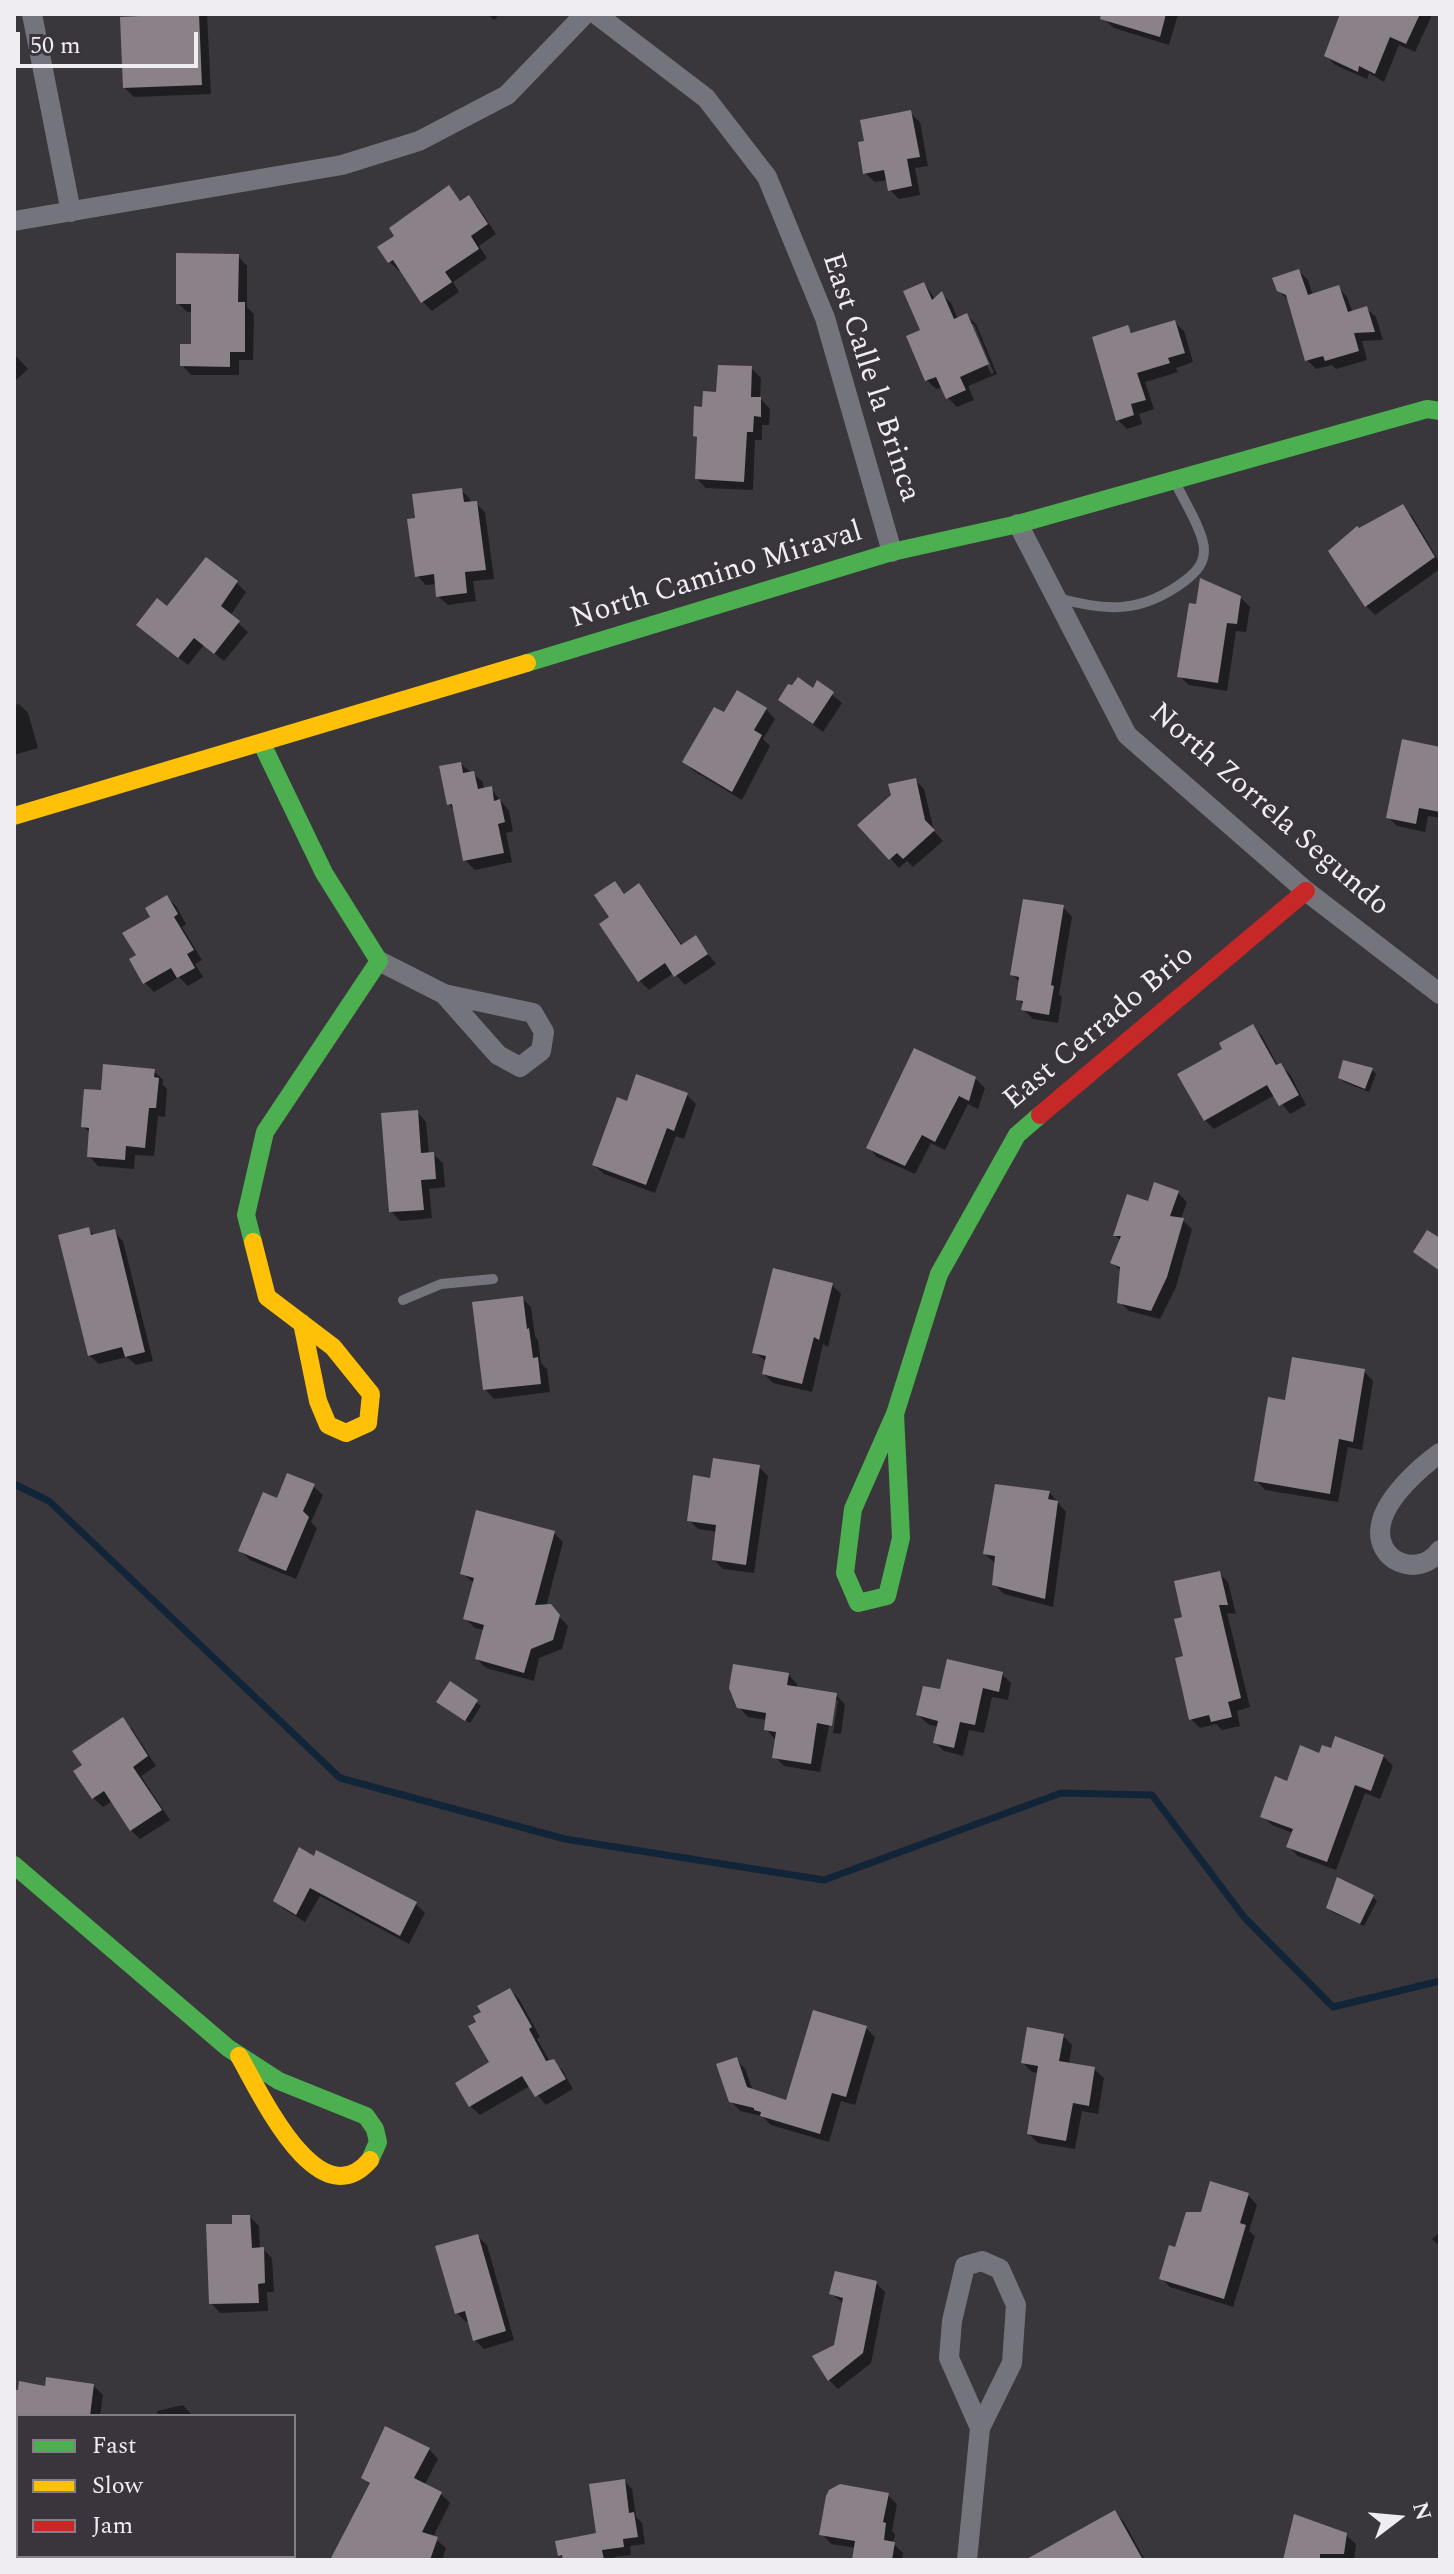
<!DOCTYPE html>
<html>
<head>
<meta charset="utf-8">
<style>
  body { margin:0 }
  #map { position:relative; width:1454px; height:2574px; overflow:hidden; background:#39373b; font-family:Spectral,serif }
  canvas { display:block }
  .frame { position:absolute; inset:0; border:16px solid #f0edf2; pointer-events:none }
  .legend { position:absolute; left:16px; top:2414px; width:280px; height:144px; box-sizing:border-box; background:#3a353d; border:2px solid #837f85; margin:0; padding:10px 14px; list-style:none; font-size:24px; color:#f0edf2 }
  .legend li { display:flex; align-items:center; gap:16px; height:40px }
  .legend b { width:40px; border:2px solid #837f85 }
  .north { position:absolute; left:1358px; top:2478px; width:80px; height:80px; -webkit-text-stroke:6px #3a353d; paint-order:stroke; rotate:74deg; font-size:22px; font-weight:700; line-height:32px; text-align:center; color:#f0edf2 }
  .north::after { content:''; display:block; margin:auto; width:28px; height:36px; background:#f0edf2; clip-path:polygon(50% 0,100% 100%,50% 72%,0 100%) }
  .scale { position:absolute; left:16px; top:32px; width:182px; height:36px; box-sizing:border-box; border:4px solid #f0edf2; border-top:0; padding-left:10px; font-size:24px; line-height:28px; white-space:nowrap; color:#f0edf2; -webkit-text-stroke:6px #3a353d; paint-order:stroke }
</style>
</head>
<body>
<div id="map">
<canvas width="1454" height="2574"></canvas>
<div class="frame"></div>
<ul class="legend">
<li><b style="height:10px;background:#4caf50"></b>Fast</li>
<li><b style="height:10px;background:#ffc107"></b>Slow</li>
<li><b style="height:10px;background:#c62828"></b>Jam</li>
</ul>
<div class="north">N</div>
<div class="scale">50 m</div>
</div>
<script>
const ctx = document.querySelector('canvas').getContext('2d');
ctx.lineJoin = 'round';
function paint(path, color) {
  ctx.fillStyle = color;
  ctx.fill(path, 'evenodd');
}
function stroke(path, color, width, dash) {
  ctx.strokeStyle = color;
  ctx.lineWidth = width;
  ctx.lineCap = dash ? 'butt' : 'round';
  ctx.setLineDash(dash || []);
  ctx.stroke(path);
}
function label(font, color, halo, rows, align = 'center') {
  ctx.font = font + ' Spectral,serif';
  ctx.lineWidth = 8;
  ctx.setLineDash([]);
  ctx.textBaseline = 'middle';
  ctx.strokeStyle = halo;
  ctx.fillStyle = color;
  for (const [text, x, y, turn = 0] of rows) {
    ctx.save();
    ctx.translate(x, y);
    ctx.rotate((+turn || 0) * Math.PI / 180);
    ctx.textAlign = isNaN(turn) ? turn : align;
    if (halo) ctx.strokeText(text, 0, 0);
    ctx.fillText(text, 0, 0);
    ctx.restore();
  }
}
paint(new Path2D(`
  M142,14H207L211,94L134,97L125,88Z
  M488,14H500L494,20Z
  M1106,14H1178L1169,45L1114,28L1104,19Z
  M1342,14H1431L1432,15L1415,52L1399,45L1384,82L1369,73L1367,79L1335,65L1326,55Z
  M910,113L920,122L928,166L915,168L920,195L899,199L890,190L888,180L875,182L865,173Z
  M449,187L462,203L469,198L478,207L496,234L479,246L487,258L453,282L459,292L432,311L423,302L401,269L399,271L390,262L397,236Z
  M238,256L247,266V307L254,314L253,360H239V375H191L182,365L193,346V312H187L178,303Z
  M1299,271L1308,280L1313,296L1338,287L1347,297L1353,313L1366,308L1376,317L1383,340L1362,341L1367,360L1336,369L1332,365L1316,369L1307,360L1288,300L1278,290Z
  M924,284L936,300L942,294L951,303L958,319L966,315L976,324L997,374L968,386L974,400L957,407L948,398L943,387L936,389L927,380L922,331ZM969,324H974L994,373L991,374Z
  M1174,322L1184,331L1193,362L1176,368L1178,372L1145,382L1154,409L1139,414L1142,424L1127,429L1118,420L1128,328L1134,334Z
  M14,354L28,369L14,382Z
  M751,368L761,378L760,398L770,409L769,425H762V440H755L753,490L706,488L697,479L699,439L695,436L704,409L718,394Z
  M461,490L470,499L471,503H476L485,512L494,579L473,581L476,601L448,605L438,596L437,584L426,585L417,576V520Z
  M1402,507L1412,516L1440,563V569L1375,615L1366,606L1359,530Z
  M237,583L246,592L230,616L248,632L224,661L204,645L188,665L148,634L168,609Z
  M1240,597L1250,607L1246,632L1236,631L1227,691L1189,685L1179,676Z
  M818,683L842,703L823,732L780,700L813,690Z
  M19,704L28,713L38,748L14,755V705Z
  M766,709L775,719L763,739L770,746L742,800L694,771L684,762L724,715Z
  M1440,749V818L1428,816L1425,832L1397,826L1388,817Z
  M461,764L483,782L484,790L491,789L509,811L513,831L506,833L512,862L475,870L465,860L455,811L449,804Z
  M915,780L924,789L934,831L943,841L913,867L907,861L899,868L860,825Z
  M614,883L626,895L639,886L648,895L683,946L695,937L716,964L685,985L674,973L649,990L640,981L612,918Z
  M167,897L176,906L186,924L182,927L202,960L195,964L203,977L188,986L179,977L154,992L145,983L138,956L153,918Z
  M1063,907L1072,917L1059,994L1062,997L1058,1023L1033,1019L1023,1009L1024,1005L1018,999L1020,983L1012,974Z
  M1252,1027L1262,1036L1278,1066L1280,1065L1290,1074L1306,1105L1290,1114L1275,1095L1214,1129L1205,1120L1224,1050Z
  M1372,1070L1376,1074L1369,1092L1344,1082L1340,1078Z
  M154,1071L163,1080V1085L167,1089L165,1117L158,1116L154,1156L135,1155L134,1169L98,1166L89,1156L91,1134L83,1126L103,1093Z
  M975,1078L985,1088L978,1109L968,1104L945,1150L931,1143L915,1174L877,1157L868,1147Z
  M687,1095L696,1104L684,1139L676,1136L655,1193L604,1174L594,1165Z
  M417,1112L426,1122L429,1154H433L443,1163L445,1187L429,1189L432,1218L400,1221L391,1211Z
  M1178,1193L1187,1202L1181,1219L1192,1229L1176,1287L1160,1319L1129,1311L1120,1302L1122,1272L1112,1262L1121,1241L1115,1235L1149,1203Z
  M89,1230L95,1236L114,1232L123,1241L153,1361L136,1365L127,1357L99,1364L89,1355Z
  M832,1285L841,1294L828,1347L823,1344L812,1392L773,1383L764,1374L767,1362L754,1352Z
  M522,1298L531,1307L535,1336L538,1340L541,1363L547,1369L550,1392L494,1399L485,1389Z
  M1364,1371L1373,1381L1362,1450L1348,1447L1338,1502L1265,1490L1256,1480Z
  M759,1467L768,1476L754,1573L723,1569L714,1560L718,1532L698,1529L689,1520L712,1480Z
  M313,1486L323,1495L311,1522L317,1528L296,1579L250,1560L241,1551L278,1500Z
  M1049,1492L1066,1512L1053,1607L1004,1594L994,1584L995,1563L985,1554Z
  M554,1533L563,1542L546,1607H550L568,1626L562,1649L539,1658L534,1681L486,1668L477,1659L484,1630L475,1628L465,1618L475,1584L462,1573Z
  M1219,1573L1228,1582L1236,1614L1227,1613L1250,1707L1237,1711L1240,1726L1222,1730L1216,1724L1200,1728L1191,1719L1184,1619Z
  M788,1674L797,1684V1689L836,1695L845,1704L841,1734L833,1733L838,1700H834L820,1772L784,1766L775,1757V1739L766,1729L767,1720L748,1717L739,1707Z
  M1002,1674L1011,1683L1008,1700L992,1697L984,1733L969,1730L963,1756L944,1751L935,1742L938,1727L928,1724L918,1715L942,1692Z
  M450,1684L481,1706L470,1723L443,1706Z
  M123,1720L132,1729L156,1766L141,1776L170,1820L140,1839L131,1830L112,1801L103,1807L93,1798L84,1766Z
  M1321,1755L1383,1756L1393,1766L1380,1799L1365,1793L1336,1870L1298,1856L1288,1846L1293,1833L1272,1825L1263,1816L1288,1784Z
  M314,1858L416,1904L425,1913L409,1944L320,1896L305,1922L284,1909L275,1900Z
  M1373,1897L1377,1901L1364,1926L1332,1912L1328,1908Z
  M510,1990L519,1999L540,2037L537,2039L550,2062L553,2061L563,2071L573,2089L546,2105L530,2086L480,2115L470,2106L492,2063L479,2023L483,2013Z
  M866,2028L875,2037L855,2105L841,2101L829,2142L771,2125L762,2116L740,2111L731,2101L736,2059L745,2069L753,2091L788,2102Z
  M1063,2036L1072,2045L1069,2064L1094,2069L1104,2078L1098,2114L1082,2111L1075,2149L1038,2143L1029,2134L1039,2073L1032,2072L1023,2063Z
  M1248,2195L1257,2205L1249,2231L1255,2236L1233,2307L1170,2287L1161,2278L1176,2250L1202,2214Z
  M250,2217L259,2226L260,2249H263L272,2258L274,2292H267L268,2311L220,2313L211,2303Z
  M1440,2232V2247L1432,2239Z
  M477,2236L487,2245L514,2340L484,2349L475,2340L470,2321L466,2322L456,2312Z
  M876,2283L885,2292L871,2363L838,2389L829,2380L815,2357L835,2347L844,2304L831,2293Z
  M93,2385L103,2395L100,2416H18V2556H46V2560L14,2559V2392Z
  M183,2405L193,2416H158L157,2411Z
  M429,2449L438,2459L424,2486L441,2494L450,2503L433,2537L446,2548L442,2560H334L371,2485L364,2478Z
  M624,2481L632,2489L636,2517L642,2523L645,2544L630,2546L631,2555L614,2557L615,2560H564L560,2555L598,2535Z
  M888,2495L897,2504L892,2531L895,2534L893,2543L903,2553L902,2560H854L856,2548L831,2544L822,2534Z
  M1115,2512L1124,2522L1145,2560H1041Z
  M1346,2535L1356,2544L1354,2560H1285Z
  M192,2556H246L247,2558L194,2560Z`), '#0007');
stroke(new Path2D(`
  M14,1484L49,1501L340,1778L565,1839L824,1880L1061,1793L1152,1795L1244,1917L1333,2007L1440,1981`), '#122538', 7);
paint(new Path2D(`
  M140,14H199L202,85L123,88L120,17L140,16Z
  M1101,14H1166L1160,37L1100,19Z
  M1340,14H1420L1406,44L1390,37L1375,74L1359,66L1358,72L1324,56Z
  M911,110L920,157L907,159L912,186L888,191L884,170L863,174L858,142L864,141L860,120Z
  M449,185L460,201L469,195L488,224L471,236L479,249L445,272L452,282L421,303L393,260L388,263L377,247L394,236L389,228Z
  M176,253L239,254L238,302H245V352H230V367L180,366V344H191V304H176Z
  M1299,269L1308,295L1339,285L1348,312L1367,306L1375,332L1354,333L1359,351L1325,361L1323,356L1305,361L1286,295L1277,291L1272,278Z
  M924,282L932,300L942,291L954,319L967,313L989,364L960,377L966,390L946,399L936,377L925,381L906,336L920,330L903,291Z
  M1175,320L1185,353L1168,358L1170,363L1137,373L1146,400L1131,404L1134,415L1116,421L1092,337L1128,325L1131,333Z
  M718,365L752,366L751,397H761V417L754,416L753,432H747L744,482L695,479L697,437L693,436L694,406L702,407L703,391L716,392Z
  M462,488L464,502L477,501L486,570L465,572L467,593L436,597L434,574L415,577L407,519L415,518L412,494Z
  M1403,504L1435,557L1365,607L1328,551L1357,526L1359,528Z
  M206,557L238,581L221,606L240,621L214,654L194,638L178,658L136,625L157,598L167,606Z
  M1200,578L1241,596L1237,624L1227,623L1218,683L1177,677L1189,603L1196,604Z
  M798,677L813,688L817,680L834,692L813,724L778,700L788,684L792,685Z
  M737,690L767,708L754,730L762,735L732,792L682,762L714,707L724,712Z
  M1402,739L1440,747V812L1419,808L1416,824L1386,818Z
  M461,762L463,773L474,771L478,789L492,786L494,801L500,799L505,822L498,824L504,853L463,861L452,804L447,805L439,766Z
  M916,778L925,820L935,830L903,859L897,853L889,860L857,825L891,795L888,784Z
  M615,881L624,894L639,883L681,945L696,935L708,954L674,977L665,963L638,982L599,924L609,917L594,895Z
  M167,895L178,914L174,917L194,950L187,954L195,968L177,978L171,968L143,984L129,959L136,955L122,933L150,917L145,908Z
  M1023,899L1064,905L1051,985L1054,986L1049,1015L1021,1010L1023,1001L1016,1000L1019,977L1010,975Z
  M1253,1024L1276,1065L1281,1063L1299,1095L1279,1106L1267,1085L1204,1121L1177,1074L1222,1049L1219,1043Z
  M914,1048L976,1077L969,1101L959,1096L935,1142L922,1135L905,1166L866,1148Z
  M1343,1060L1373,1068L1365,1089L1338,1078Z
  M103,1064L155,1069L154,1077L159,1078L156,1108H149L145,1148L126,1146L125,1160L87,1157L89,1128L81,1127L84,1089L101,1090Z
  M636,1074L688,1093L674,1131L667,1128L646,1185L592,1165L617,1097L627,1101Z
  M418,1110L421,1153L434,1152L436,1179L421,1180L424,1210L389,1212L381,1113Z
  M1154,1182L1179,1191L1170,1216L1184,1218L1167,1277L1151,1311L1117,1303L1120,1267L1110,1263L1121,1236H1113L1127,1194L1148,1201Z
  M89,1227L91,1235L115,1229L145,1352L125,1357L122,1347L88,1356L58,1235Z
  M1427,1230L1440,1238V1271L1413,1252Z
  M773,1268L833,1283L819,1340L814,1337L802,1384L762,1374L766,1356L752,1353Z
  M523,1296L527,1329L529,1328L533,1358L538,1357L541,1384L483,1390L472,1302Z
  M1292,1357L1365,1369L1353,1442L1339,1439L1330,1494L1254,1481L1268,1397L1285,1400Z
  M713,1458L760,1465L746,1565L712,1560L716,1525L687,1521L693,1475L710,1478Z
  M287,1473L315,1484L303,1511L309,1517L286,1571L238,1551L263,1492L277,1498Z
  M995,1484L1050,1491L1048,1499L1058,1501L1045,1599L992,1585L995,1556L983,1554Z
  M476,1510L555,1531L535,1605L551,1604L560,1615L553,1640L531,1649L524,1673L475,1659L484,1625L463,1619L474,1578L460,1574Z
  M1220,1571L1228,1605H1219L1241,1698L1228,1702L1232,1717L1211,1722L1209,1715L1189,1720L1175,1658L1183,1656L1174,1619L1182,1617L1174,1581Z
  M947,1659L1003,1672L999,1692L983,1688L975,1725L960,1722L954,1748L933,1743L938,1721L916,1715L923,1686L940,1689Z
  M733,1664L789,1673L787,1685L837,1693L832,1726L817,1723L811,1764L772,1758L776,1732L764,1730L766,1713L737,1708L729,1688Z
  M450,1681L478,1700L465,1721L436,1702Z
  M123,1717L148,1756L133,1767L162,1810L130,1831L104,1791L92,1799L73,1771L82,1765L72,1751Z
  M1335,1736L1384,1755L1371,1791L1355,1785L1327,1862L1286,1847L1293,1829L1260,1817L1275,1776L1287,1781L1300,1745L1319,1753L1322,1745L1331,1748Z
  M299,1847L314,1856L316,1850L417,1902L400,1936L310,1888L296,1915L273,1901Z
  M1337,1877L1374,1895L1360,1924L1326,1908Z
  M510,1988L532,2027L529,2029L546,2061L554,2059L566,2079L535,2097L522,2076L469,2107L455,2083L489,2062L468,2026L476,2022L473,2016L481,2012L477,2006Z
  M813,2010L867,2026L846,2097L832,2093L820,2134L760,2116L761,2112L754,2110V2108L729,2102L716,2064L737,2057L747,2087L786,2100Z
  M1027,2027L1064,2034L1059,2061L1095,2067L1089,2106L1073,2103L1066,2141L1027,2134L1038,2066L1021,2063Z
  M1210,2181L1249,2193L1240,2223L1246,2225L1224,2299L1159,2279L1169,2245L1175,2247L1186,2212H1201Z
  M232,2215H250L252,2248L264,2247L265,2283L258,2284L259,2303L209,2304L206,2224H232Z
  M478,2234L506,2331L473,2341L465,2311L455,2314L435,2246Z
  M835,2271L877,2281L863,2353L828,2381L812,2356L834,2345L843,2298L829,2294Z
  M46,2377L94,2384L90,2416H14V2390H18L19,2381L45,2386Z
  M385,2426L430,2448L414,2478L442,2492L422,2532L438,2537L430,2560H330L370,2483L361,2478Z
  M625,2479L629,2513L634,2512L638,2537L623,2539L624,2547L602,2550L604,2560H563L562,2555L558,2556L555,2541L596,2533L589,2484Z
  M840,2484L889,2493L883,2522L886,2523L884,2540L895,2542L892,2560H852L855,2541L819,2535L826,2496L829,2490Z
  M1115,2510L1143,2560H1025Z
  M1294,2514L1347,2533L1344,2554H1320V2560H1283Z`), '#8a8288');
stroke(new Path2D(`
  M1058,598C1108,612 1143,613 1186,580C1196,572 1204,564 1204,550C1204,532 1183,499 1175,482
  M403,1300L441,1284L493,1279`), '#74747d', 10);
stroke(new Path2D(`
  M32,14L71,212
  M596,14L706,98L767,177L825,318L892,552
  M14,221L342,165L419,141L507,95L585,14
  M1018,524L1127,735L1306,891L1440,994
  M379,961L444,994L498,1055L520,1067L541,1051L544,1032L533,1013L444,994
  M1440,1453C1419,1468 1386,1498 1381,1524C1373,1561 1419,1580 1440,1550
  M967,2560L980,2428L1012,2363L1016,2305L1000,2269L982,2261L965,2266L952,2321L949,2358L980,2428`), '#74747d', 20);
stroke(new Path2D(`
  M527,663L892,552L1018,524L1427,409L1440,411
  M253,1242L246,1215L265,1132L379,961L324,873L262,744
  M895,1414L853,1509L845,1573L858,1603L887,1596L901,1538L895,1414L939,1274L1017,1135L1040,1115
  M14,1865L228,2048L279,2081L366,2116L375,2129L378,2142L370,2160`), '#4caf50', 18);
stroke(new Path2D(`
  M14,816L527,663
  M253,1242L267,1297L333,1347L371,1394L368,1423L346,1433L328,1425L318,1401L302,1323
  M239,2056C259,2090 318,2221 370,2160`), '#ffc107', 18);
stroke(new Path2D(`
  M1040,1115L1306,891`), '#c62828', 18);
label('30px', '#f0edf2', '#3a353d', [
  ["East Calle la Brinca",869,378,72],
  ["North Camino Miraval",717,577,-17],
  ["North Zorrela Segundo",1268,811,41],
  ["East Cerrado Brio",1100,1029,-40]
]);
</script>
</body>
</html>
